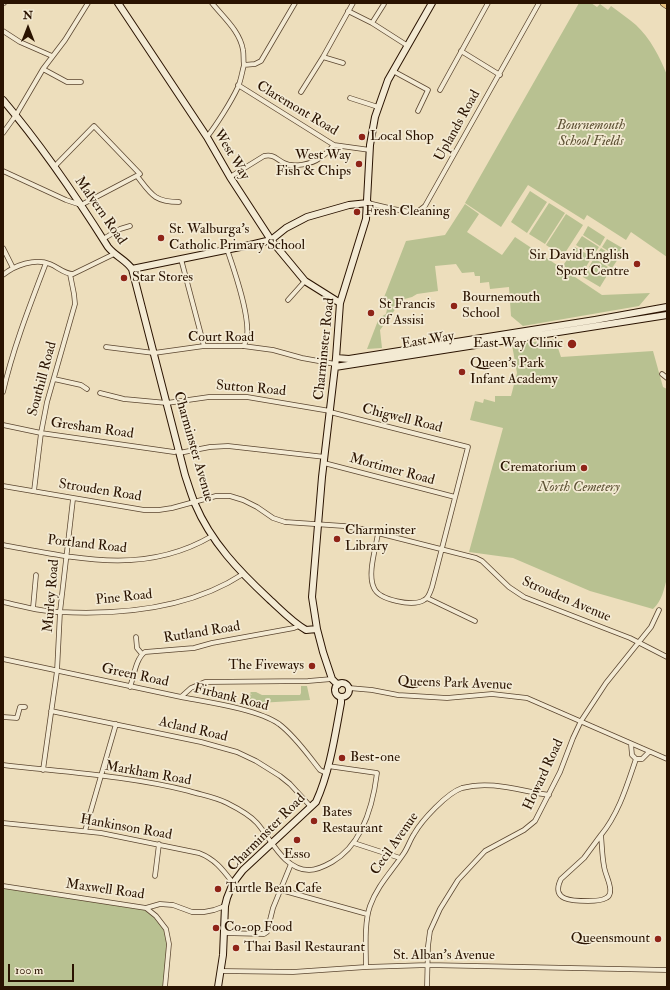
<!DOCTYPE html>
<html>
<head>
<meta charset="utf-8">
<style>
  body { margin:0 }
  #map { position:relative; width:670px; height:990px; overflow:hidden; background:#eddebc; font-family:"IM FELL Double Pica",serif }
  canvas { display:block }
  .frame { position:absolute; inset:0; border:4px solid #2a1301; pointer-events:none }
  .north { position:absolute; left:8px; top:8px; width:40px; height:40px; -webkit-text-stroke:3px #f3ead3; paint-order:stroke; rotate:0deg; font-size:11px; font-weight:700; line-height:16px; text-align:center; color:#2a1301 }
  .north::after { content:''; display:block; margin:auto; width:14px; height:18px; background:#2a1301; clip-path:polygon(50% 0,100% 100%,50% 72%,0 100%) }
  .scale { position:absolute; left:8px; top:964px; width:66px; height:18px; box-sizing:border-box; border:2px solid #2a1301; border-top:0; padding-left:5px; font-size:12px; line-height:14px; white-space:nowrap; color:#2a1301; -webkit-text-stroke:3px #f3ead3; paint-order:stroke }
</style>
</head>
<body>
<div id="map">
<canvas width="670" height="990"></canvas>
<div class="frame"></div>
<div class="north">N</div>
<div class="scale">100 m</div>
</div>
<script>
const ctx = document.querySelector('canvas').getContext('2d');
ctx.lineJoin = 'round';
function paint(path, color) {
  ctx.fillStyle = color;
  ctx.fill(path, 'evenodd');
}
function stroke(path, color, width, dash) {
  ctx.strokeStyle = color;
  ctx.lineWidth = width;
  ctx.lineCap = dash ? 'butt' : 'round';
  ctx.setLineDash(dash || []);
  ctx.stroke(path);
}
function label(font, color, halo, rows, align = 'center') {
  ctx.font = font + ' "IM FELL Double Pica",serif';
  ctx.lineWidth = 3.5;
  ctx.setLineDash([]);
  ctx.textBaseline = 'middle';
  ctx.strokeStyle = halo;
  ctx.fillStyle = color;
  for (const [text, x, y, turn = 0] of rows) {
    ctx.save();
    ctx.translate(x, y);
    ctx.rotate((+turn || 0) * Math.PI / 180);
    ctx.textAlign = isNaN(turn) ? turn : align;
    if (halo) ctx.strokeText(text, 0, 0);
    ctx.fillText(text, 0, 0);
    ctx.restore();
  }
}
paint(new Path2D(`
  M579,3H591L597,7L600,4L608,10L611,6C619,12 628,18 636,25C650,38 660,57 667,75V257L631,232L626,240L587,215L584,220L528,185L501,227L465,203Z
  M530,191L547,202L527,233L511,222Z
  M549,203L565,213L545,244L529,234Z
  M465,204L479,214L467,232L502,255L515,237L602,295L650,293L639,306L523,326L511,316L509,287L490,289L489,282L480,283V276H475L474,272L462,273L456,264L435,266L438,291L417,294L412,297L401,300L394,311L380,330L382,348L367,349L379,318L386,314L387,309L383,300L406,241L445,235Z
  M566,214L583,225L563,256L546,245Z
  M588,226L605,237L600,246L583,235Z
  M582,236L599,247L593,256L576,245Z
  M607,239L624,249L619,258L602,247Z
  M575,247L592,257L581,275L565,267L564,264L569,257L571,258L572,256L570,255Z
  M601,248L618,259L612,268L595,257Z
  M594,258L611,269L600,287L583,277L588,269L590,270L591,269L589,267Z
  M555,339L561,357L653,351L663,387L667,389V578C664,589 662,601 653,609L590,591L513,558L469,552L503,428L470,420L475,401L483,403L484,399L495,402V396H511L517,373L512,345Z
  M301,686H307L310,700L241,704L244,698L249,694L252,695L250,693L251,692H256L262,695H300L301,693Z
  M3,886L148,908L166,929L169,944L165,987H3Z`), '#b8c191');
const street = new Path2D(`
  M3,3H4
  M212,3C223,17 240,31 243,50C244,55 243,60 244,65
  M348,11L372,23L408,46
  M372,23L384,4
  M3,31L20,42L52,56
  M461,51L500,75
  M323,57L343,63
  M43,69L67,82H81
  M393,71L428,90L418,111
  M238,85L334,145L370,150
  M440,90L488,3
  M301,92L323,57L353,3
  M350,98L378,107
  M3,133L16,115L43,69L65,40L88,3
  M207,137C217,124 231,102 238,87C241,80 242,72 244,65L255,64L261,61L295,3
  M3,171L66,200L81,205L140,174L94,126L54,167
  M137,176C151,194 154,202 179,202
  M230,177L264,156C274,154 276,159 284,163C293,168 312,164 320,158C326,154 330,149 334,145
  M368,203L393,209L416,213L425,206L539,3
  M103,239L120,229L130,226
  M3,248L13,268
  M227,249C233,267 257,332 243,346
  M181,259L204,346
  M3,275C15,265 35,258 50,264C58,267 64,274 73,274L114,254
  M288,300L305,281
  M106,347L154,353L204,346H243L273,350L302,358L335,364
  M662,374L667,378
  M54,379L81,385L87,389
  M3,392C13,348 30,305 46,263
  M100,393L124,399L167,403L209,397H247L330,411
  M330,412L468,447L432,587C430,592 429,598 424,600C413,607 379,600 374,588C367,574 376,548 378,533
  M3,425L41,433L174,452L179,451
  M179,453L210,447L228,446L325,457
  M324,463L455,497
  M3,486L144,510H159L172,508L216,496H230L243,500L257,507L273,518L285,522L344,526L362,529L476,558L482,561L509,587L524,597L630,638L667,657
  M34,491L41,433L47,402L75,304L74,294L70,274
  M3,545C75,558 144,576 212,536
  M427,598L475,621
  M3,602C22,606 41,612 60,612C121,615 191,608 243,574
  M33,608L36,575
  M136,637L137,648L142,654
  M3,659L181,697L191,688L205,682L308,681L332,679
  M130,687C134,676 136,658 145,652L194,648L212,643L294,628L299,626
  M349,688L372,690L398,695L447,698L492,694L527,698L667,759
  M181,697C207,702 258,709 279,724C295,736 308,755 320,770L326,773
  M51,711L201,742L237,752L256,761L280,776L290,784L311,807
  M3,717L17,718L20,707H25
  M631,744L632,755L636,759H642L649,752
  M3,765C64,772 130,776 189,791C202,795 215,797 227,803C237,808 249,814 257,823C271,839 284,870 309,870C317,870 325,866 332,862C362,845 373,805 377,773L328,766
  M43,770L57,671L60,612L73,499
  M3,823L101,833L199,853C215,859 223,870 233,883
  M85,831L116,724
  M601,835L584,858L561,879C550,901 573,901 588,901C594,901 601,901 606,898C609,897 609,896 610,893C612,885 605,875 604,866C602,856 602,845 601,835C619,813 627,785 636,759
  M354,843L400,858
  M155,876L159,844
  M3,886L146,908L160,904L173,905L192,912H204L214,910L225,906
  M281,890L367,914
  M146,908L156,916L166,929L169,944L165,987
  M224,933L264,934L267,932L273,908L291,864
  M366,967C366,949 364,923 370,906C377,886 392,871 404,853C408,847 410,840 414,834C422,820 447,793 462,788C491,780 520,791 549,795
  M221,971L293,972L366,967L428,965L667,970
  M427,987L428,946L430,931L440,909L458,880L485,851L524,830L535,821L560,772L573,738L581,721L606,683L651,627L659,610`);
const secondary = new Path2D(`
  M118,3L207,137L230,177L271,240L305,281L340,303
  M3,100C42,146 76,196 108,247C115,256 126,260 132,269L185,475C188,484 191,494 195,504C211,542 239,571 269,599C281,610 292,622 306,630L317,629
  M132,269L250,245L271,240L286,228L307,217L349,205L368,203
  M336,358L349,359L595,320L667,307
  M335,367L667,315
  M335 690a7 7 0 1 1 14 0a7 7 0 1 1-14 0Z
  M338,685L332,679L323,652L317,629L312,597L322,477L336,358L340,303L366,219L370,145L375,117L388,80L432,3
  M218,987L223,955L225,906L227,898L233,883L243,870L316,802C330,771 335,735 341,703V697`);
const primary = new Path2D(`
  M664,3L667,5`);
stroke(street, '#5b4630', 5.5);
stroke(secondary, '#2a1301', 8);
stroke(primary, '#2a1301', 8);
stroke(street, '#f3ead3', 4);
stroke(secondary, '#f3ead3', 6);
stroke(primary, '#e6bf7e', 7);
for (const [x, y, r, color] of [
  [362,137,4,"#8f2418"],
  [359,164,4,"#8f2418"],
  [357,212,4,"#8f2418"],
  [161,238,4,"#8f2418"],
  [637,264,4,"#8f2418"],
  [124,278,4,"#8f2418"],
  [454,306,4,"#8f2418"],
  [371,313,4,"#8f2418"],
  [572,344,5,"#8f2418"],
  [462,372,4,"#8f2418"],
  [584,468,4,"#8f2418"],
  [337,539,4,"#8f2418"],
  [312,666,4,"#8f2418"],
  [342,758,4,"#8f2418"],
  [314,821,4,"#8f2418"],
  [297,840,4,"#8f2418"],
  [218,889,4,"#8f2418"],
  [216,928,4,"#8f2418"],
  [658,939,4,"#8f2418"],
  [236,948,4,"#8f2418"]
]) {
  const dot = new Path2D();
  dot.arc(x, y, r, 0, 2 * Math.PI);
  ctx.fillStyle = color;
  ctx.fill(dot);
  stroke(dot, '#f3ead3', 1.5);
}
label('14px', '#2a1301', '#f3ead3', [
  ["Claremont Road",297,109,31],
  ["Uplands Road",458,126,-61],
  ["West Way",231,155,59],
  ["Malvern Road",100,211,55],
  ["Court Road",221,338],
  ["East Way",428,341,-9],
  ["Charminster Road",325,349,-84],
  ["Southill Road",43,379,-75],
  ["Sutton Road",251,389,5],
  ["Chigwell Road",402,419,14],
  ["Gresham Road",92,429,8],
  ["Charminster Avenue",193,447,74],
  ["Mortimer Road",392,470,15],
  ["Strouden Road",100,491,9],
  ["Portland Road",87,545,6],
  ["Murley Road",52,596,-85],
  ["Pine Road",124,598,-6],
  ["Strouden Avenue",566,600,23],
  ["Rutland Road",202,633,-9],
  ["Green Road",135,676,12],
  ["Queens Park Avenue",455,684,2],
  ["Firbank Road",231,698,14],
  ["Acland Road",193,730,13],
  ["Markham Road",148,774,10],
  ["Howard Road",544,775,-65],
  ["Hankinson Road",126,828,10],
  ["Charminster Road",267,833,-45],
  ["Cecil Avenue",395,844,-55],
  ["Maxwell Road",105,890,8],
  ["St. Alban's Avenue",444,956]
]);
label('italic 14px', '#5c5033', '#f3ead3', [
  ["Bournemouth",591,126],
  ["School Fields",591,142],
  ["North Cemetery",579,488]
]);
label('14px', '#2a1301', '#f3ead3', [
  ["Local Shop",370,137],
  ["West Way",351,156,"right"],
  ["Fish & Chips",351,172,"right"],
  ["Fresh Cleaning",365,212],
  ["St. Walburga's",169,230],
  ["Catholic Primary School",169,246],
  ["Sir David English",629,256,"right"],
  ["Sport Centre",629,272,"right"],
  ["Star Stores",132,278],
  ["Bournemouth",462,298],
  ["School",462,314],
  ["St Francis",379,305],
  ["of Assisi",379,321],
  ["East Way Clinic",563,344,"right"],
  ["Queen's Park",470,364],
  ["Infant Academy",470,380],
  ["Crematorium",576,468,"right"],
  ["Charminster",345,531],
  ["Library",345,547],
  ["The Fiveways",304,666,"right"],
  ["Best-one",350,758],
  ["Bates",322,813],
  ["Restaurant",322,829],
  ["Esso",297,855,"center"],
  ["Turtle Bean Cafe",226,889],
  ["Co-op Food",224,928],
  ["Queensmount",650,939,"right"],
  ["Thai Basil Restaurant",244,948]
], 'left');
</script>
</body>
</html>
